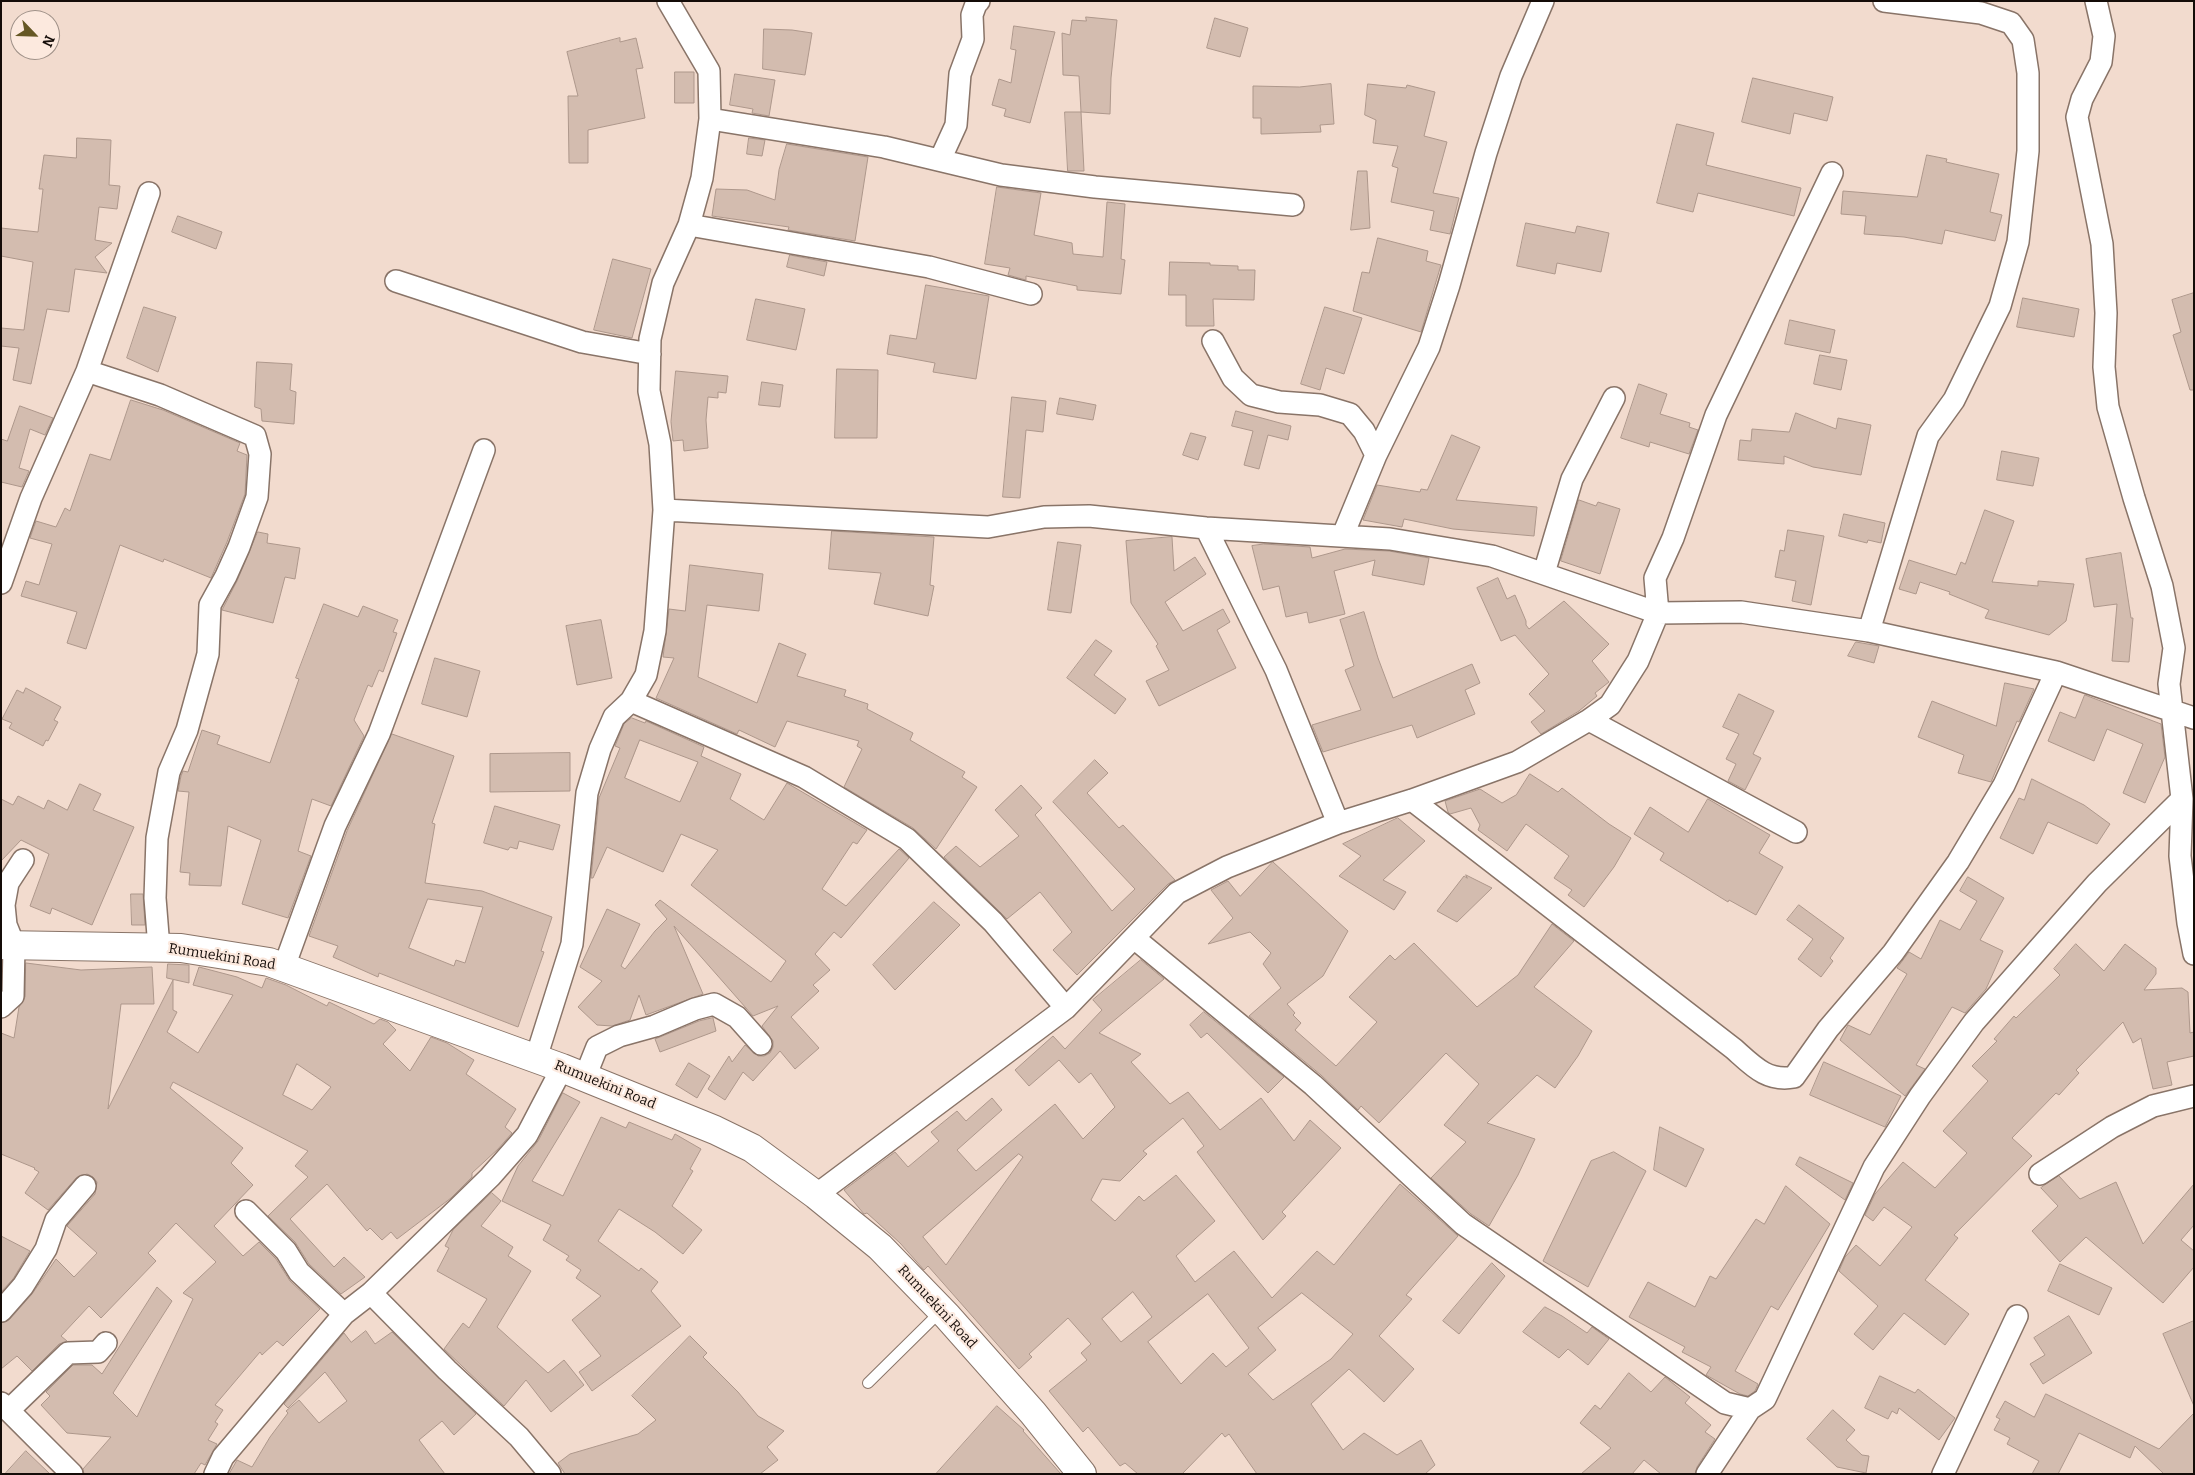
<!DOCTYPE html>
<html>
<head>
<meta charset="utf-8">
<style>
  body { margin:0 }
  #map { position:relative; width:2195px; height:1475px; overflow:hidden; background:#f2dbce; font-family:Bitter,serif }
  canvas { display:block }
  .frame { position:absolute; inset:0; border:2px solid #140c08; pointer-events:none }
  .north { position:absolute; left:10px; top:10px; width:50px; height:50px; box-sizing:border-box; background:#fce9de; border:1px solid #9f9188; border-radius:50%; rotate:114deg; font-size:14px; font-weight:700; line-height:20px; text-align:center; color:#140c08 }
  .north::after { content:''; display:block; margin:auto; width:18px; height:22px; background:#655724; clip-path:polygon(50% 0,100% 100%,50% 72%,0 100%) }
</style>
</head>
<body>
<div id="map">
<canvas width="2195" height="1475"></canvas>
<div class="frame"></div>
<div class="north">N</div>
</div>
<script>
const ctx = document.querySelector('canvas').getContext('2d');
ctx.lineJoin = 'round';
function paint(path, color) {
  ctx.fillStyle = color;
  ctx.fill(path, 'evenodd');
}
function stroke(path, color, width, dash) {
  ctx.strokeStyle = color;
  ctx.lineWidth = width;
  ctx.lineCap = dash ? 'butt' : 'round';
  ctx.setLineDash(dash || []);
  ctx.stroke(path);
}
function label(font, color, halo, rows, align = 'center') {
  ctx.font = font + ' Bitter,serif';
  ctx.lineWidth = 4.5;
  ctx.setLineDash([]);
  ctx.textBaseline = 'middle';
  ctx.strokeStyle = halo;
  ctx.fillStyle = color;
  for (const [text, x, y, turn = 0] of rows) {
    ctx.save();
    ctx.translate(x, y);
    ctx.rotate((+turn || 0) * Math.PI / 180);
    ctx.textAlign = isNaN(turn) ? turn : align;
    if (halo) ctx.strokeText(text, 0, 0);
    ctx.fillText(text, 0, 0);
    ctx.restore();
  }
}
const building = new Path2D(`
  M1086,17L1117,20L1111,78L1110,114L1081,112L1079,76L1063,75L1062,33L1070,35L1072,20L1086,21Z
  M1215,18L1248,28L1240,57L1207,48Z
  M1014,26L1055,32L1030,123L1004,116L1006,109L992,105L999,79L1011,83L1016,50L1011,49Z
  M764,29L792,30L812,33L805,75L763,69Z
  M620,38V42L636,38L643,68L636,69L645,118L588,130V163H569L568,96H578L567,52Z
  M675,72H694V103H675Z
  M735,74L775,80L769,116L752,113L753,109L730,105Z
  M1753,78L1833,97L1827,121L1794,113L1790,134L1742,122Z
  M1331,84L1334,124L1320,125L1321,132L1261,134V118H1253V86L1299,87Z
  M1368,84L1406,88L1407,85L1435,92L1424,136L1447,142L1433,193L1459,198L1450,234L1430,230L1434,211L1391,202L1398,168L1392,166L1398,146L1373,143L1376,120L1365,115Z
  M1065,112H1081L1084,171H1068Z
  M1677,124L1714,133L1706,165L1801,188L1794,216L1698,193L1693,212L1657,203Z
  M77,138L111,140L109,185L120,186L117,209L99,207L95,240L112,243L95,257L107,273L75,269L69,312L47,309L31,384L13,380L19,348L1,346V328L24,330L33,262L1,256V228L38,232L43,189H39L44,155L76,158Z
  M749,138L765,140L762,156L747,154Z
  M787,144L868,157L855,241L788,230L789,227L712,216L716,189L747,190L775,200L779,170Z
  M1927,155L1947,159L1946,162L1999,174L1990,212L2002,215L1995,241L1945,230L1942,244L1904,237L1864,234L1866,216L1841,214L1843,191L1917,197Z
  M1358,171H1367L1370,228L1351,230Z
  M997,187L1041,193L1034,235L1072,243L1073,254L1103,257L1107,202L1125,204L1121,259L1125,260L1121,294L1077,290V286L1026,276V280L1008,275L1010,268L985,264Z
  M178,216L222,232L216,249L172,232Z
  M1526,223L1575,233L1577,226L1609,233L1601,272L1557,263L1555,274L1517,266Z
  M1378,238L1428,251L1426,261L1441,265L1421,332L1353,311L1362,272L1369,273Z
  M790,255L827,262L824,276L787,267Z
  M613,259L651,269L632,338L594,330Z
  M1170,262L1210,263V265L1238,266V270H1255L1254,300L1213,299L1214,326H1186V295H1169Z
  M926,285L989,296L976,379L933,372L935,363L887,354L890,335L916,339Z
  M2194,293V390H2190L2173,335L2181,332L2172,300Z
  M2023,298L2079,309L2074,337L2017,327Z
  M756,299L805,309L796,350L747,340Z
  M144,307L176,317L158,372L127,358Z
  M1325,307L1362,318L1344,374L1326,368L1320,390L1301,384Z
  M1790,320L1835,330L1830,353L1785,344Z
  M1820,355L1847,360L1841,390L1814,384Z
  M257,362L292,364L290,390L296,392L294,424L262,421L261,409L255,407Z
  M837,369L878,370L877,438H835Z
  M676,371L728,376L726,393L718,392V398L708,397L706,420L708,448L684,451L683,440L673,441L671,422Z
  M762,382L783,385L780,407L759,405Z
  M1639,384L1667,394L1660,414L1690,423L1689,427L1698,430L1689,454L1650,442L1649,447L1621,438Z
  M1012,397L1046,401L1043,432L1026,430L1020,498L1003,497Z
  M1060,398L1096,405L1093,420L1057,414Z
  M131,400L163,410L240,443L237,451L247,455L245,494L227,542L211,578L164,559L163,562L120,545L86,649L67,643L77,612L21,596L26,581L39,585L52,544L30,538L36,521L56,527L65,508L70,511L90,454L110,460Z
  M20,406L53,418L45,435L30,429L19,468L29,471L22,487L1,482V439L7,441Z
  M1236,411L1291,426L1288,440L1268,435L1259,469L1244,465L1253,431L1232,426Z
  M1796,413L1836,429L1838,418L1871,425L1861,475L1813,467L1784,456V464L1738,460L1740,440L1751,441L1752,429L1789,432Z
  M1191,433L1206,437L1198,460L1183,455Z
  M1452,435L1480,447L1456,500L1537,507L1534,536L1453,529L1404,519L1402,527L1363,520L1377,485L1420,492L1421,489L1427,490Z
  M2002,451L2039,458L2033,486L1997,480Z
  M1579,500L1596,506L1598,502L1620,509L1600,574L1561,561Z
  M1985,510L2014,521L1992,582L2038,586V581L2074,584L2066,621L2049,635L1985,618L1989,610L1949,594L1950,592L1920,582L1916,594L1899,589L1909,560L1956,575L1961,562L1965,564Z
  M1844,514L1885,523L1881,543L1868,540L1867,543L1839,536Z
  M1788,530L1824,536L1811,605L1792,601L1796,581L1775,577L1780,550L1784,551Z
  M832,531L934,537L930,585L934,586L928,616L874,604L881,573L829,569Z
  M258,532L268,534L267,543L300,548L295,579L285,577L273,623L222,610L237,581Z
  M1172,537L1174,571L1195,557L1206,574L1165,602L1183,631L1223,609L1230,622L1217,630L1236,668L1159,706L1146,681L1169,670L1156,646L1158,644L1131,603L1126,541Z
  M1058,542L1081,545L1071,613L1048,610Z
  M1264,544L1310,547L1312,558L1345,549L1389,551L1429,558L1424,585L1372,575L1375,560L1334,571L1345,614L1309,623L1307,612L1286,617L1279,586L1263,590L1252,546Z
  M2121,553L2131,618H2133L2129,662L2112,661L2117,604L2094,607L2086,559Z
  M690,565L763,574L759,611L707,605L698,677L757,703L779,643L806,654L797,676L846,690L844,696L868,704L867,709L913,733L910,740L965,772L962,777L977,787L936,849L913,828L844,787L862,749L857,746L859,741L787,721L775,747L739,730L737,734L656,698L674,658L663,657L669,609L685,611Z
  M1498,578L1507,599L1515,595L1526,621V625L1529,629L1564,601L1609,644L1592,661L1609,682L1595,693L1597,696L1579,711L1541,734L1531,722L1545,711L1529,694L1549,674L1515,635L1501,641L1477,588Z
  M324,604L358,617L363,606L398,620L393,632L397,633L383,672L379,670L372,687L368,685L354,720L364,736L331,806L312,799L298,851L311,856L288,918L242,904L261,840L228,826L221,886L189,885L190,873L180,872L189,792L178,791L181,776L183,771L188,772L202,730L220,736L217,744L270,763L299,679L296,678Z
  M1364,612L1378,658L1393,698L1472,664L1480,683L1465,690L1475,714L1417,738L1412,725L1323,752L1312,725L1361,710L1345,670L1354,666L1340,620Z
  M601,620L612,678L577,685L566,626Z
  M1096,640L1112,651L1094,675L1126,699L1115,714L1067,678Z
  M1856,642L1879,646L1874,663L1848,656Z
  M435,658L480,671L467,717L422,704Z
  M2005,683L2034,689L2019,722L2017,721L1991,782L1958,773L1964,755L1918,737L1932,701L1996,726Z
  M26,688L61,707L54,720L58,722L48,741L46,740L43,746L9,728L12,723L2,719L17,690L23,693Z
  M1739,694L1774,711L1753,754L1761,758L1745,790L1728,781L1736,764L1726,759L1739,734L1723,727Z
  M2085,695L2161,724L2165,757L2145,803L2123,793L2143,744L2107,729L2094,761L2048,741L2060,712L2075,718Z
  M632,718L645,723L646,721L704,747L701,756L741,774L730,799L764,820L787,783L867,830L857,844L853,842L822,889L846,906L899,849L909,858L841,938L834,932L815,954L830,970L813,985L819,991L791,1017L819,1048L795,1069L780,1051L753,1081L743,1072L725,1100L708,1089L729,1056L732,1062L745,1045L758,1056H764L770,1053L773,1047V1041L762,1026L778,1006L753,1016L674,926L703,994L646,1015L639,995L630,1020L612,1026L597,1025L578,1007L602,981L580,967L607,909L640,924L621,966L625,969L655,931L667,919L655,905L660,900L771,982L786,961L691,885L718,850L681,834L663,872L607,847L593,878H591L599,798L620,748L615,746L624,724ZM640,740L698,762L680,802L625,778Z
  M392,734L454,756L432,823L435,824L425,883L482,891L552,917L541,951L544,952L518,1027L379,973L378,977L333,957L338,946L309,936L347,831ZM428,899L483,907L465,963L456,960L454,966L409,948Z
  M570,753V791L490,792V754Z
  M1095,760L1108,773L1087,793L1119,828L1123,825L1175,880L1168,884L1077,975L1053,950L1072,932L1040,892L1007,919L944,857L956,846L980,867L1019,836L995,810L1021,785L1042,808L1035,815L1112,911L1135,889L1053,802Z
  M1530,774L1558,792L1562,788L1609,824L1631,838L1614,867L1584,907L1568,895L1572,890L1554,878L1569,856L1526,824L1507,851L1478,830L1480,825L1471,808L1450,814L1448,812L1445,801L1480,789L1502,803L1516,795Z
  M2032,779L2084,805L2110,824L2097,844L2048,822L2033,854L2000,838L2019,798L2024,800Z
  M80,784L101,794L93,810L134,827L92,925L52,908L50,914L30,906L49,854L21,840L1,861V799L13,805L18,796L44,809L48,800L67,810Z
  M1708,799L1770,835L1759,853L1783,867L1756,915L1729,900L1728,902L1660,860L1664,853L1634,834L1650,807L1688,832Z
  M495,806L560,825L553,850L519,841L517,849L510,847L508,850L484,843Z
  M1398,818L1425,841L1383,880L1406,892L1394,910L1339,876L1361,856L1343,844Z
  M1273,862L1348,931L1323,976L1287,1004L1295,1013L1293,1015L1301,1023L1295,1030L1336,1066L1377,1022L1349,997L1390,955L1395,960L1414,943L1477,1007L1518,975L1552,924L1574,941L1534,987L1592,1031L1578,1056L1555,1088L1537,1075L1487,1123L1535,1139L1518,1175L1489,1226L1471,1214L1431,1178L1466,1142L1444,1125L1479,1084L1446,1053L1379,1123L1361,1106L1358,1110L1321,1075L1249,1016L1281,988L1263,964L1271,953L1250,932L1208,944L1233,918L1211,890L1228,881L1240,896Z
  M1466,875L1492,888L1457,922L1437,911L1464,876L1467,878Z
  M1968,877L2004,898L1980,940L2003,951L1986,989L1965,1013L1952,1007L1916,1065L1925,1069L1905,1096L1840,1040L1848,1025L1870,1035L1907,974L1897,968L1909,952L1921,959L1940,920L1960,930L1977,901L1960,891Z
  M131,894H143L145,925H132Z
  M934,902L960,925L895,990L873,965Z
  M1799,905L1844,938L1830,958L1833,961L1821,977L1798,959L1813,939L1787,920Z
  M2076,944L2104,971L2125,944L2156,968V974L2144,990L2182,988L2188,992L2190,1033L2194,1032V1056L2167,1062L2172,1085L2153,1089L2141,1038L2133,1043L2123,1022L2076,1070L2079,1073L2059,1095L2056,1093L2012,1138L2032,1156L1954,1235L1958,1238L1925,1280L1969,1314L1945,1345L1904,1313L1873,1350L1854,1334L1878,1306L1839,1271L1845,1257L1856,1245L1880,1266L1912,1227L1884,1207L1873,1221L1865,1215L1875,1194L1903,1162L1935,1188L1967,1153L1943,1131L1988,1081L1972,1066L1997,1041L1994,1039L2014,1016L2016,1018L2060,975L2054,969Z
  M1141,960L1164,979L1099,1033L1141,1054L1131,1062L1170,1104L1188,1092L1220,1130L1261,1098L1294,1141L1310,1120L1341,1148L1282,1212L1286,1216L1263,1240L1197,1152L1204,1146L1183,1118L1143,1151L1147,1154L1120,1181L1102,1179L1091,1200L1115,1221L1139,1196L1144,1201L1176,1175L1215,1221L1176,1256L1195,1282L1234,1251L1272,1298L1317,1251L1334,1265L1400,1184L1458,1236L1406,1295L1412,1299L1379,1336L1414,1369L1384,1402L1349,1369L1311,1404L1343,1450L1364,1433L1397,1455L1421,1440L1435,1465L1425,1474H1257L1229,1434L1225,1437L1222,1433L1182,1474H1138L1125,1463L1120,1466L1088,1427L1083,1432L1049,1391L1087,1360L1081,1353L1091,1344L1068,1318L1029,1354L1032,1357L1019,1369L928,1266L924,1270L900,1243L867,1213L864,1214L844,1190L895,1152L908,1167L939,1141L931,1132L957,1111L966,1121L992,1098L1002,1110L957,1150L976,1171L1055,1104L1083,1139L1115,1107L1091,1073L1079,1083L1059,1060L1029,1086L1015,1070L1053,1036L1065,1049L1102,1010L1093,1000ZM1019,1154L1023,1157L946,1265L923,1237ZM1133,1292L1152,1317L1121,1342L1102,1319ZM1302,1293L1353,1334L1331,1359L1273,1400L1248,1374L1276,1350L1258,1328ZM1208,1294L1249,1348L1226,1367L1213,1353L1181,1384L1148,1342Z
  M26,963L81,970L152,967L154,1004H121L108,1109L173,980V1010L177,1012L167,1032L198,1053L233,995L193,985L199,967L237,977L262,988L266,978L286,985L327,1006L329,1002L374,1024L380,1019L388,1022L396,1030L383,1044L410,1071L431,1037L447,1043L474,1060L466,1074L516,1109L505,1127L512,1133L498,1149L472,1173V1177L451,1198L397,1239L391,1232L382,1240L370,1228L367,1231L327,1184L290,1219L334,1267L344,1257L365,1277L341,1294L309,1264L295,1242L268,1216L308,1177L295,1166L308,1151L173,1082L170,1088L243,1148L231,1163L253,1185L214,1226L243,1256L259,1242L276,1259L290,1281L320,1309L283,1346L277,1341L262,1355L260,1352L215,1405L223,1410L215,1422L218,1424L208,1440L217,1444L205,1465L201,1463L194,1474H84L83,1469L111,1437L67,1433L41,1405L50,1396L46,1392L73,1365H92L102,1374L157,1287L172,1301L113,1393L137,1417L193,1299L183,1293L216,1262L176,1223L148,1253L156,1261L101,1318L89,1306L61,1336L67,1341L59,1344L32,1371L17,1356L1,1369V1323L10,1319L32,1294L56,1259L74,1277L97,1253L67,1226L95,1194L97,1182L93,1177L87,1174L76,1178L48,1210L25,1193L39,1172L34,1169L35,1168L1,1154V1033L14,1038L19,1007L25,997ZM297,1064L331,1087L312,1110L283,1095Z
  M168,964L189,965V983L167,978Z
  M1204,1012L1284,1077L1268,1093L1207,1033L1201,1038L1190,1025Z
  M713,1018L716,1031L660,1052L655,1039L699,1021Z
  M1824,1062L1901,1096L1885,1127L1810,1095Z
  M689,1063L710,1076L697,1098L676,1085Z
  M563,1093L580,1102L532,1181L563,1196L601,1117L626,1128L629,1122L672,1140L675,1134L701,1149L690,1169L693,1171L672,1206L702,1230L683,1254L655,1232L619,1209L598,1241L639,1271L641,1268L658,1282L651,1291L681,1326L592,1391L579,1372L601,1356L572,1320L601,1296L576,1278L581,1270L566,1260L569,1256L543,1240L551,1225L502,1201L518,1166L538,1141Z
  M1660,1127L1704,1149L1686,1187L1654,1170Z
  M1614,1152L1646,1171L1588,1287L1543,1261L1591,1161Z
  M1800,1157L1853,1183L1845,1200L1796,1165Z
  M2059,1176L2080,1199L2116,1182L2143,1244L2194,1184V1225L2181,1240L2194,1251V1267L2163,1303L2086,1237L2060,1262L2032,1231L2058,1206L2041,1188Z
  M1786,1186L1830,1224L1778,1310L1771,1306L1735,1371L1758,1384L1755,1391L1748,1396L1740,1394L1706,1375L1711,1367L1682,1352L1685,1347L1629,1317L1648,1282L1695,1307L1710,1276L1716,1279L1756,1219L1764,1224Z
  M492,1193L501,1201L481,1226L513,1247L508,1256L531,1271L497,1327L548,1373L564,1360L584,1385L551,1412L526,1380L504,1406L444,1349L463,1323L469,1328L487,1299L437,1271L449,1248L445,1246L453,1230Z
  M1,1236L30,1251L13,1279L1,1292Z
  M1492,1263L1505,1276L1459,1334L1443,1321Z
  M2060,1264L2112,1288L2099,1315L2048,1291Z
  M1545,1307L1562,1316L1587,1333L1592,1327L1609,1339L1588,1365L1568,1349L1559,1358L1523,1332Z
  M2069,1316L2092,1353L2043,1384L2030,1364L2045,1355L2034,1338Z
  M2194,1321V1406L2163,1334Z
  M366,1331L375,1344L392,1332L476,1414L454,1435L442,1421L419,1440L445,1474H229L237,1460L252,1467L270,1437L288,1413L286,1411L299,1400L319,1423L347,1401L325,1372L288,1408L284,1404L344,1333L351,1342Z
  M690,1336L707,1353L703,1357L738,1392L758,1416L784,1431L767,1447L778,1460L760,1474H565L558,1463L570,1454L638,1434L656,1420L632,1396Z
  M1629,1373L1651,1392L1665,1377L1690,1397L1685,1403L1711,1425L1705,1432L1715,1439L1697,1467L1695,1474H1661L1644,1460L1632,1474H1581L1611,1448L1580,1423L1595,1405L1600,1409Z
  M1880,1376L1915,1393L1918,1389L1955,1418L1939,1440L1899,1408L1897,1414L1892,1411L1888,1419L1865,1408Z
  M2046,1394L2159,1449L2194,1413V1474H2164L2135,1446L2130,1458L2079,1433L2058,1474H2032L2039,1461L2007,1444L2010,1438L1994,1430L2000,1419L1996,1417L2005,1401L2034,1417Z
  M997,1406L1024,1430L1023,1431L1061,1474H936Z
  M1833,1410L1855,1430L1846,1440L1862,1455L1869,1456L1866,1473L1837,1467L1807,1439Z
  M26,1451L50,1474H5Z`);
paint(building, '#d3bcaf');
stroke(building, '#ad978b', 1);
const lane = new Path2D(`
  M868,1383L941,1311`);
const street = new Path2D(`
  M2096,1L2104,36L2101,62L2082,99L2077,117L2102,244L2106,313L2104,367L2108,407L2134,498L2162,586L2174,648L2169,684L2182,799L2180,856L2188,923L2194,954
  M710,119L884,147L1001,175L1095,187L1293,205
  M940,160L956,125L960,74L973,39L972,15L976,4L979,1
  M689,225L929,267L1031,294
  M396,281L582,342L650,354
  M1213,341L1233,378L1251,395L1279,402L1320,405L1350,414L1364,431L1376,455
  M87,371L160,395L255,436L260,454L257,497L239,547L226,576L210,605L208,654L187,730L169,772L157,838L155,898L159,948
  M664,510L988,527L1044,517L1089,516L1206,528L1390,539L1492,556L1658,613L1741,612L1869,631L2056,672L2194,718
  M1206,528L1276,670L1338,823
  M1343,535L1376,455L1429,347L1449,285L1486,153L1511,76L1543,1
  M1544,573L1572,479L1614,398
  M1,583L31,498L87,371L149,193
  M1869,631L1928,436L1954,400L2000,306L2018,242L2028,151V73L2023,40L2011,23L1981,13L1884,1
  M631,701L804,777L907,839L993,922L1066,1008
  M1589,720L1796,832
  M1412,800L1734,1049C1753,1066 1767,1082 1794,1077L1828,1029L1893,953L1958,862L2004,785L2056,672
  M1134,938L1313,1085L1463,1224L1725,1403L1750,1409
  M284,967L335,826L379,734L484,450
  M1,1007L13,996L14,945L6,925L4,905L8,883L23,860
  M536,1058L572,944L587,793L600,749L614,717L631,701L646,675L655,631L664,510L660,444L649,391L650,339L663,283L689,225L702,178L710,119L709,71L668,1
  M585,1077L597,1047L619,1036L655,1026L695,1009L714,1004L737,1017L761,1044
  M2040,1174L2112,1127L2153,1106L2194,1096
  M816,1195L1066,1008L1177,893L1227,867L1338,823L1412,800L1517,762L1589,720L1610,705L1638,661L1658,613L1655,578L1673,538L1716,415L1832,173
  M246,1211L286,1251L299,1272L344,1314
  M371,1293L447,1370L519,1437L550,1474
  M1,1311L23,1286L46,1249L56,1220L85,1186
  M1,1403L72,1474
  M9,1410L68,1353L98,1352L106,1343
  M215,1474L223,1457L344,1314L371,1293L490,1177L527,1135L562,1068
  M1707,1474L1750,1409L1765,1399L1874,1167L1920,1096L1974,1022L2097,883L2182,799
  M1943,1474L2017,1316`);
const secondary = new Path2D(`
  M1,945L181,948L269,962L562,1068L715,1130L752,1148L816,1195L880,1247L947,1316L1033,1413L1082,1474`);
stroke(lane, '#897468', 12);
stroke(street, '#897468', 24);
stroke(secondary, '#897468', 30);
stroke(lane, '#fff', 10);
stroke(street, '#fff', 21);
stroke(secondary, '#fff', 28);
label('14px', '#140c08', '#fce9de', [
  ["Rumuekini Road",222,957,9],
  ["Rumuekini Road",605,1085,22],
  ["Rumuekini Road",937,1307,47]
]);
</script>
</body>
</html>
